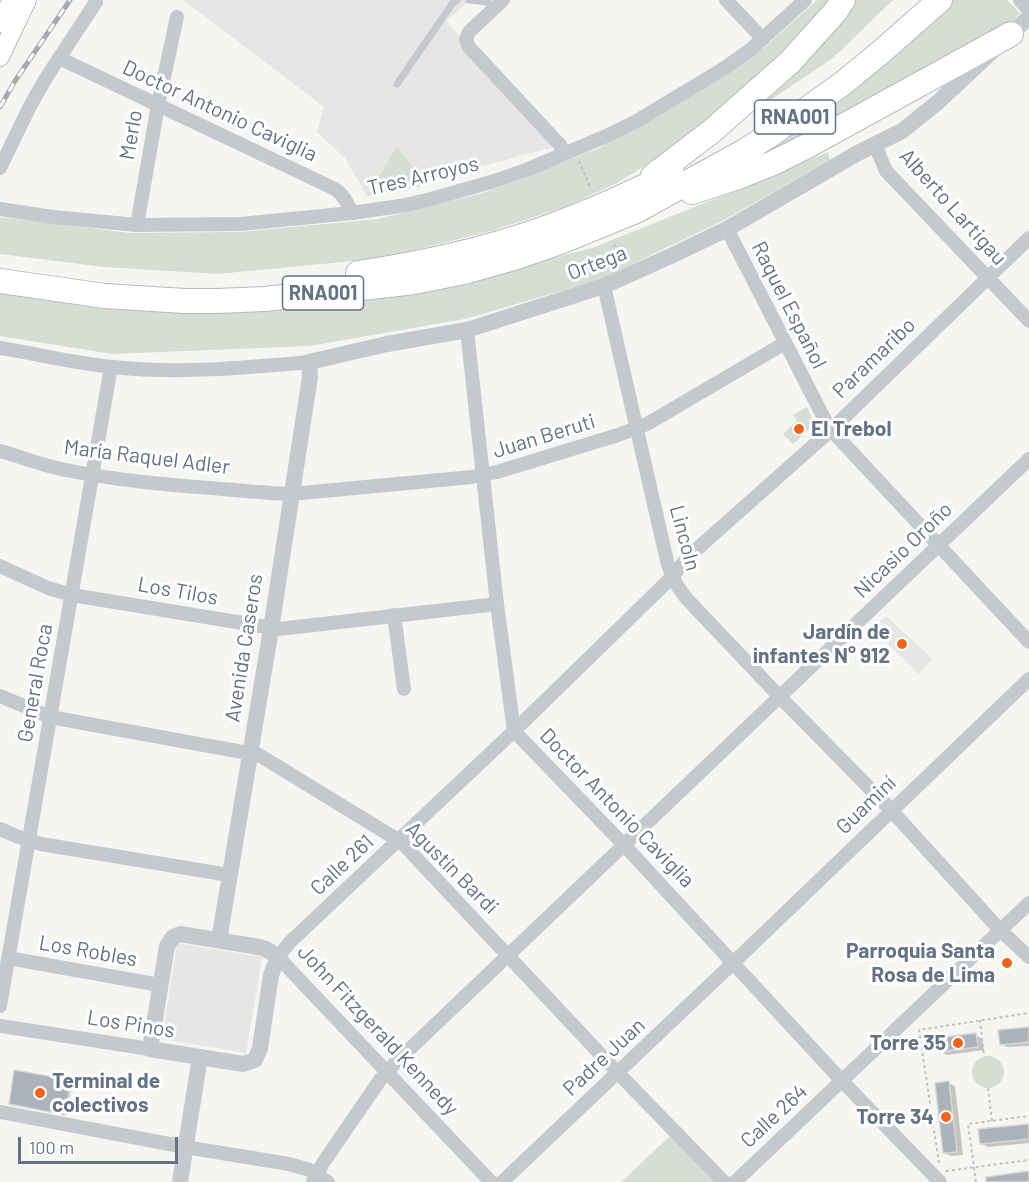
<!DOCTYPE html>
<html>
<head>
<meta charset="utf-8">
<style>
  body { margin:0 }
  #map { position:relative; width:1029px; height:1182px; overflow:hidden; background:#f5f6f2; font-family:Barlow,sans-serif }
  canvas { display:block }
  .scale { position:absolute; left:18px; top:1137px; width:160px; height:27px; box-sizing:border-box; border:3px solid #637285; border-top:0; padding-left:8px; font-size:18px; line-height:21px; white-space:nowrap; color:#637285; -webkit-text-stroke:4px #fff; paint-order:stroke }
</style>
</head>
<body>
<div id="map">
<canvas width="1029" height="1182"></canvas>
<div class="scale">100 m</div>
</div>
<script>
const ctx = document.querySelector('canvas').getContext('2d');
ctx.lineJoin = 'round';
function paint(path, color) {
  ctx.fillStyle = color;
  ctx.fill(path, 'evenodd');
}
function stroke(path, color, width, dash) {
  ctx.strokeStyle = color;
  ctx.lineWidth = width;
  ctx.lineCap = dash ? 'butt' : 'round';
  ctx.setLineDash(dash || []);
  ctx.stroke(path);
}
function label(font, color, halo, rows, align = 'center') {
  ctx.font = font + ' Barlow,sans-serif';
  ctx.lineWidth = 6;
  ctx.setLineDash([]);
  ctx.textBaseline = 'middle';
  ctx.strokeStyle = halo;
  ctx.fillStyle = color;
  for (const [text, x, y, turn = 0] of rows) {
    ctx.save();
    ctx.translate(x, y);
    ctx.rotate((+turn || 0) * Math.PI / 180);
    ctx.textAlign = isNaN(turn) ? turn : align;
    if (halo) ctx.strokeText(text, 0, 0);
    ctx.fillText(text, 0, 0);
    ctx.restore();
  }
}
paint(new Path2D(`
  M183,0H470L446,21L558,146L367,196L345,158L317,132L324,107Z
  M886,616L933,659L918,674L872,628Z
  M177,943L262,957L246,1053L162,1039Z`), '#e6e7e5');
paint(new Path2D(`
  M817,0H835L824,18L684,142L617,183L565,207L491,231L384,258L218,274L104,267L0,254V217L130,233L240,232L377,219L483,193L599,148L701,90L766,46Z
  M852,0H893L833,58L717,136Z
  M952,0H1007L1020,13L996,39L806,140L729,170L842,89Z
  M397,147L428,185L367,196Z
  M828,152L830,160L722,221L599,280L465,319L309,346L112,354L0,336V294L117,310L302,307L440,287L592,248L747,186Z
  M807,407L815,424L793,444L783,434L797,420L793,415Z
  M972 1072a16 16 0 1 1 32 0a16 16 0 1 1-32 0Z
  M672,1134L717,1182H621Z`), '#d6ddd3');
paint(new Path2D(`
  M1029,1029V1046L1007,1047L1001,1044Z
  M976,1035L982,1039L984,1050L947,1055L940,1051Z
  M71,1081L72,1082L67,1115L12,1104Z
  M948,1083L955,1086L963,1155L951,1156L944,1153Z
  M1029,1125V1143L988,1147L981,1143Z`), '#0003');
const building = new Path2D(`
  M1029,1027V1042L1000,1045L998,1030Z
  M976,1033L978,1047L939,1052L937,1038Z
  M14,1070L71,1080L65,1115L9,1104Z
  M949,1081L957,1152L943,1153L935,1083Z
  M1029,1124V1139L980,1144L978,1129Z
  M1029,1171V1182H986V1177Z`);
paint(building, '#abb2b9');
stroke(building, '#d7d7d5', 1.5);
const secondary = new Path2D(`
  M0,23L12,0
  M0,57L27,0`);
const motorway = new Path2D(`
  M653,176L712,131L790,62L835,12L843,0
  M692,192L741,176L773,163L809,145L1011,34
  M358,273C419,264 479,251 537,231C584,215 628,195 672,173
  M0,281L105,296L185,301H217L264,299L311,294L414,282L464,272L514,258L563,241L636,211L743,152L773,133L842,84L881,52L940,0`);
stroke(secondary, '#b7bbc1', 20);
stroke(motorway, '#b7babe', 26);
stroke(new Path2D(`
  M579,161L591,189
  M614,244L623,263
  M980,1020L984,1056
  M988,1088L992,1121
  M939,1163L919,1030L1029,1013
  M946,1171L1029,1160
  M976,1182L968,1124L1029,1116`), '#bfc0c3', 2, [3, 3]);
stroke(new Path2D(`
  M469,0L486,2L496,7
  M397,84L452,4L457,0`), '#c5c8cc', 7);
stroke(new Path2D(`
  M503,0L469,32L466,39L469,47L560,145L563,154
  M726,0L763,39
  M59,58L335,189C344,195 347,203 352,213
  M875,145L886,171L1029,321
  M0,168L30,106L46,78L96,2
  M0,209L53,217L137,225L240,224L352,213L406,205L431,199L491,182L526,170L604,137L635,122L723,69L750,50L805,0
  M137,225L158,105L177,17
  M727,229L825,420L831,430L1029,642
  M604,286L667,561C672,577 676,586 687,599L780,697L891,810L1000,930L1029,957
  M467,330L497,604L514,731L624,845L842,1081L940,1182
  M0,348C37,354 75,363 113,367C177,374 244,368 309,362
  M0,451C22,457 44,466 66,470C132,484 204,487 271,493L291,494L472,477L497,472L618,435L647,424L785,343
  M0,566L48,588L72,595L279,629L497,604
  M394,615L404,689
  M0,696L50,717L259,755L398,840L405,846L618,1073L724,1182
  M0,829L16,836L41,844L229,875
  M8,958L160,985
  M0,1006L111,367
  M0,1026L150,1049
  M0,1112L185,1147L289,1164L310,1170L328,1182
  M313,1182L323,1163L380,1080L395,1063L1029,459
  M491,1182L278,957L289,943L514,731L672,577L688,557L831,430L1029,238
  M502,1182L734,962L1029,679
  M735,1182L1029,903`), '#c5c8cc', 14);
stroke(new Path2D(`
  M1021,0L1029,9
  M180,934L259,947L266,949L278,957L271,975L260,1048L255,1060L243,1064L150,1049L167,946L173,937Z
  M219,940L271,629L310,377L309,362L387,344L467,330L604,286L673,255L727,229L856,154L902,131L937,103L1029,17
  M180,1182L200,1057`), '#c5c8cc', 16);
stroke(secondary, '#fff', 18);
stroke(motorway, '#fff', 24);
const rail = new Path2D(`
  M0,107L15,81L70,0`);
stroke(rail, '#a5aab1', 5);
stroke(rail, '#fff', 3, [9]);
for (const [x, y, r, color] of [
  [799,429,6,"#eb651d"],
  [902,644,6,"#eb651d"],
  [1007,963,6,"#eb651d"],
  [958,1043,6,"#eb651d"],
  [40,1093,6,"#eb651d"],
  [946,1117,6,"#eb651d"]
]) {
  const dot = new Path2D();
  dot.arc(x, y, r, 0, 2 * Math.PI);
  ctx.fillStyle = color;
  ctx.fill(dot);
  stroke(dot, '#fff', 2);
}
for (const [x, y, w] of [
  [795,117,81],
  [323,293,81]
]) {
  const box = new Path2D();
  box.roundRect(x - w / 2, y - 17, w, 34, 4.5);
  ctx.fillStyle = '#fff';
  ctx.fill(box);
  stroke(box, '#637285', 1.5);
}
label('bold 20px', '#637285', null, [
  ["RNA001",795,117],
  ["RNA001",323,293]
]);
label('21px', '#637285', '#fff', [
  ["Doctor Antonio Caviglia",220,111,25],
  ["Merlo",131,135,-80],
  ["Tres Arroyos",423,176,-13],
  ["Alberto Lartigau",953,207,48],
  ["Ortega",597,263,-21],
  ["Raquel Español",789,305,63],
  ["Paramaribo",874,358,-44],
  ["Juan Beruti",544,436,-17],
  ["María Raquel Adler",147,457,7],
  ["Lincoln",685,538,75],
  ["Nicasio Oroño",903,550,-44],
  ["Los Tilos",178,591,10],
  ["Avenida Caseros",244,648,-81],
  ["General Roca",35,683,-80],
  ["Guaminí",866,805,-44],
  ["Doctor Antonio Caviglia",617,808,46],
  ["Calle 261",342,865,-43],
  ["Agustín Bardi",452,868,45],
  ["Los Robles",88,951,10],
  ["Los Pinos",131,1024,9],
  ["John Fitzgerald Kennedy",378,1030,47],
  ["Padre Juan",604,1057,-43],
  ["Calle 264",774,1116,-43]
]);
label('bold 21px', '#637285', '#fff', [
  ["El Trebol",811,429,"left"],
  ["Jardín de",890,632],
  ["infantes N° 912",890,656],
  ["Parroquia Santa",995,951],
  ["Rosa de Lima",995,975],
  ["Torre 35",946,1043],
  ["Terminal de",52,1081,"left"],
  ["colectivos",52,1105,"left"],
  ["Torre 34",934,1117]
], 'right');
</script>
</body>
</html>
